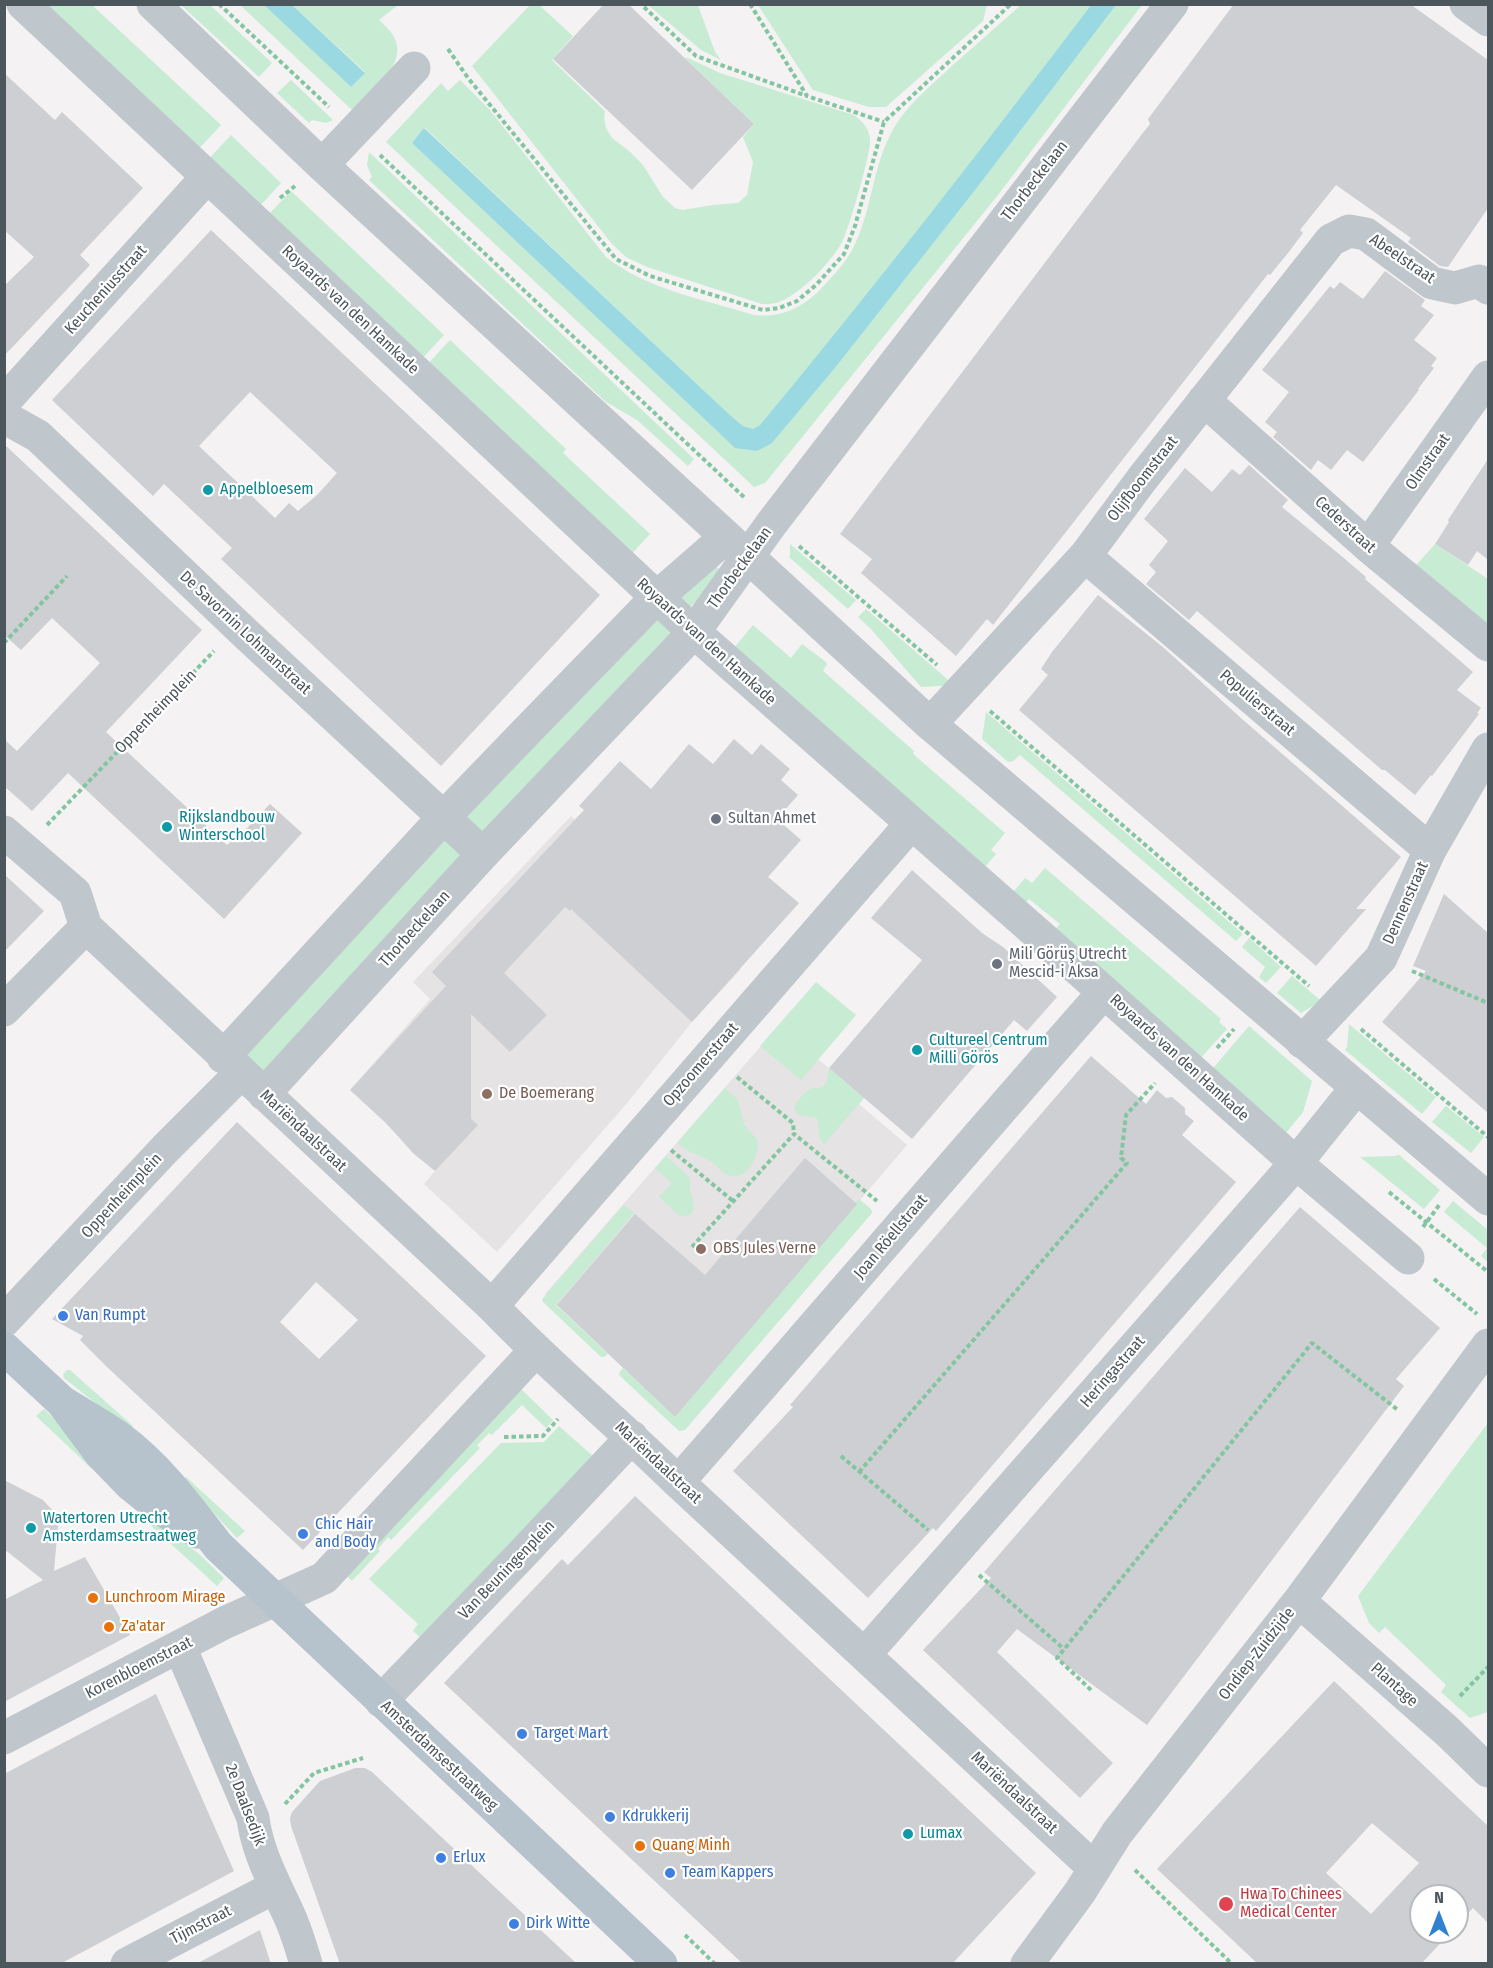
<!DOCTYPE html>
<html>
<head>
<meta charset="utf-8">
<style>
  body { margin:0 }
  #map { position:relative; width:1493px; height:1968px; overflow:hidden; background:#f4f2f2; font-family:"Fira Sans Condensed",sans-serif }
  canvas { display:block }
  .frame { position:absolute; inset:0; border:6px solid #4c565d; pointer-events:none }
  .north { position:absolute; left:1409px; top:1884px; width:60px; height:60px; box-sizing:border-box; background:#fff; border:2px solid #b7bbbe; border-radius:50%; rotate:0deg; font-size:16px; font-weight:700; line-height:24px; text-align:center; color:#4c565d }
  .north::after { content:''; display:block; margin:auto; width:21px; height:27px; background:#3281ce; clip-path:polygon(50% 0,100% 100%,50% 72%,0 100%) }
</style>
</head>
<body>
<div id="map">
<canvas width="1493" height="1968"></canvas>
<div class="frame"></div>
<div class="north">N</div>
</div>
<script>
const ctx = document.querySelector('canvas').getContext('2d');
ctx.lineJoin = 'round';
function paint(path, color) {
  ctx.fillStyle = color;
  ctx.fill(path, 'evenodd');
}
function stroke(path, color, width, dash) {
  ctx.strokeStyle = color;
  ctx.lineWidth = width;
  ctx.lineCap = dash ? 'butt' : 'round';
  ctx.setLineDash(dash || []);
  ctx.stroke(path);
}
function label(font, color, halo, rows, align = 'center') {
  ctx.font = font + ' "Fira Sans Condensed",sans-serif';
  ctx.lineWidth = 4.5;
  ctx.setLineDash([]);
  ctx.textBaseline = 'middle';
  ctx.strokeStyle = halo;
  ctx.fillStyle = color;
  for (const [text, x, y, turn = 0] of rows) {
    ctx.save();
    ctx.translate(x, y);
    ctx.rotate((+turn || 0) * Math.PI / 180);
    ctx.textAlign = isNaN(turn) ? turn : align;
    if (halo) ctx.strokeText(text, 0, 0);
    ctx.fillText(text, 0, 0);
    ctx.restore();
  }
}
paint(new Path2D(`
  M571,816L741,969L692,1022L628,1102L497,1252L424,1184L435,1171V1169L350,1090L430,999L413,982Z
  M761,1046L818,1059L864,1098L859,1104L907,1145L675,1417L545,1294Z`), '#e5e3e3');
paint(new Path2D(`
  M32,5H92L221,125L193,155Z
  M181,5H210L272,63L259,77Z
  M240,5H264L351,87L365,72L292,5H398L379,20C383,24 389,29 392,34C412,63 370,92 352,110Z
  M530,5H539L573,36L552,60L605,111L604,118L606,128L612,138L629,151L643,165L663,197L675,208L682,210L713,205L738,203L747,195L753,162L743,137L754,124L685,58H688L720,73L854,115C863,122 870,129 870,141C871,153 849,228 843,240C833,261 798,297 776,303C772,304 767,304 762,304L647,267L626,257L612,244L472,66Z
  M648,5H698L715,52L721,60L701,50Z
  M987,5L983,21L886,107H869L813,90L758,5Z
  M1021,5H1091C983,147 875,288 760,425L753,429L743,426L731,416L425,128L412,143L719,433L735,447L746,450L772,443L835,368L976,189L1116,5H1142L998,195L765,483L754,487L386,142L441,83L448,91L460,80L489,109L606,257C646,289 705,300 754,315C780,318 800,309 819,291C830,279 842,267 851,252C874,211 871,160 899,120C914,99 934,83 953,65C976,45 998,25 1021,5Z
  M291,80L333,120L326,123L312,120L309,123L277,93Z
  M231,135L281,183L259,207L203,165Z
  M369,152L694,459L688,466L637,420L606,402L369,180L372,177L367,165Z
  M291,191L444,335L416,365L268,215Z
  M450,340L566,449L563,453L650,534L625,561L422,370Z
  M790,544L856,600L848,609L789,557L790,555Z
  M1435,544L1488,579V645L1405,578Z
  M707,558L722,572L684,614L669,600Z
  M656,598L694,632L264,1094L223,1057Z
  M866,609L954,685L921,687L871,629L858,617Z
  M753,625L791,658L802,644L826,662L827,664L823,671L914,751L913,754L1005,833L991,850L996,854L979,874L728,655Z
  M986,712L1243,934L1236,941L1020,755L1013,761L1008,762L982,739Z
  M1045,868L1221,1019L1219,1022L1227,1029L1197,1062L1050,935L1060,924L1029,899L1020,910L1008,898L1025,878L1032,883Z
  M1249,938L1281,967L1266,983L1259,977L1265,967L1242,947Z
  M1292,976L1321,1001L1301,1013L1277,993Z
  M816,982L856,1015L801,1080L760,1046Z
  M1349,1024L1436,1097L1422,1114L1345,1050L1347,1047Z
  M1249,1026L1312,1081L1303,1112L1286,1133L1209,1073Z
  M829,1068L864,1098L824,1144L820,1139L817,1118L799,1115L794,1108C797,1100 804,1093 811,1089C815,1087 818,1089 822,1087C828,1085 828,1074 829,1068Z
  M725,1088L738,1100L744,1124L758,1141C759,1156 747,1182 728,1175C720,1172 717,1164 710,1161C697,1154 689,1153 677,1143Z
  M1446,1106L1484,1137L1471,1153L1432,1122Z
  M1398,1154L1440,1190L1424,1209L1360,1157L1396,1156Z
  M666,1156L690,1178C690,1181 690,1185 690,1189C691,1199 698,1204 690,1215L680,1216L659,1197L672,1183L655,1168Z
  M859,1199L871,1209L872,1213L685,1430L679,1431L620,1376L619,1373L623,1368L675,1417Z
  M1453,1201L1488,1230V1262L1481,1256L1487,1248L1444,1212Z
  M624,1205L634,1213L556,1305L608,1354L604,1357H601L542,1301L543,1298Z
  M67,1370H70L133,1426L129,1430L64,1378L63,1375Z
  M520,1388L553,1420L546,1428L522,1405L492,1435L489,1433L477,1445L480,1448L391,1540L388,1537L378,1549L380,1551L352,1581L344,1573Z
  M44,1409L61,1425L95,1465L92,1469L36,1416Z
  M1488,1423V1712L1470,1718L1441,1692L1446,1685L1385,1627L1379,1633L1369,1623L1358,1596Z
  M559,1426L594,1457L422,1639L413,1631L418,1624L369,1579L501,1443L544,1442Z
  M186,1477L245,1531L237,1538L183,1480Z
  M150,1518L198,1553L224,1578L217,1586L146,1521Z`), '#c7ebd3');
paint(new Path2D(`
  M264,5H292L365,73L351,87Z
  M1091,5H1116L976,189L835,368L772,443L757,451L735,448L412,143L424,128L731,416L743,426L753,429L760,425C874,288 983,147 1091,5Z`), '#9ad8e2');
paint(new Path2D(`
  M604,4H628L754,124L692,190L553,59Z
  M1234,4H1410L1488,60V208L1448,267L1440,266L1408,242L1411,238L1336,185L1300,230L1303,233L1288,253L1270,275L1268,274L993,625L987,619L956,656L861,573L872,559L840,534L1142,134L1150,124L1148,119Z
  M4,73L55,120L62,112L143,188L80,255L90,265L4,356V286L34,257L4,230Z
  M211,230L600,595L441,766L221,559L232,548L164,484L153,496L52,400ZM250,392L337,473L317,495L298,511L289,503L275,518L199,446Z
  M1385,271L1425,300L1421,306L1434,315L1414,340L1437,358L1431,366L1434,368L1418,389L1419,390L1363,462L1347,450L1331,470L1318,460L1311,470L1273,437L1277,432L1265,422L1289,392L1262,370L1330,286L1334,289L1340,282L1363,299Z
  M4,444L202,630L106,732L227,845L247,828L270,804L302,833L224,919L68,773L32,811L4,786V739L17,751L100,663L52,618L21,650L4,635Z
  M1488,459V560L1477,551L1468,565L1435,544L1449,522L1448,520Z
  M1249,465L1288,500L1282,507L1345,559L1366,577L1365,579L1473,672L1457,690L1481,708L1477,713L1479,714L1432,776L1431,775L1415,795L1385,770H1382L1197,611L1189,620L1146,584L1156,572L1149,565L1168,541L1144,519L1185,468L1212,492L1232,469L1240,475Z
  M1098,595L1164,648L1242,719L1401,857L1356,909H1366L1316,966L1019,710L1048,675L1041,669L1052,652Z
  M734,739L752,755L761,744L790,769L781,780L798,795L777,819L801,840L768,877L799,903L692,1022L571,909L570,911L565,907L504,973L547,1015L510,1052L471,1014V1119L478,1125L435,1171L414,1154L385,1122L350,1090L446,986L432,972L584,810L579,806L620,761L651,789L689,744L713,764Z
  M912,870L982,933L1003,947L1057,997L1027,1031L1014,1020L912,1139L829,1068L922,960L871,918Z
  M4,874L44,911L4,952Z
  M1444,894L1488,933V1113L1382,1022L1426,971L1413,966Z
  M1091,1056L1146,1104L1157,1090L1166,1098L1172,1097L1185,1108V1114L1194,1121L1182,1135L1236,1182L936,1531L933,1528L868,1598L733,1471L793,1407L790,1405Z
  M237,1122L486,1356L303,1550L107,1367L80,1340L83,1336L52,1319ZM316,1282L358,1320L319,1359L280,1322Z
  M805,1158L857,1204L675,1417L557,1305L635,1214L705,1275Z
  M1300,1207L1440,1328L1396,1379L1404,1386L1147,1725L1017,1629L997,1652L1113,1763L1080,1798L923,1650L991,1578L984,1572Z
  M4,1480L43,1500L54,1512L58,1526L54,1571L85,1557L130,1635L4,1702V1600L43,1580L4,1549Z
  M635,1496L1036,1873L952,1964H743L444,1683L562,1559L568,1565Z
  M1334,1681L1488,1826V1923L1473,1908L1457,1925V1896H1421V1932H1451L1421,1964H1258L1157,1869ZM1372,1823L1419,1863L1371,1914L1326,1873Z
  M156,1694L234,1871L60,1964H4V1774Z
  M355,1768H365L372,1772L577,1964H340L291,1826L290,1818L292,1812L320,1781Z
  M260,1930L271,1964H196Z`), '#cdcfd2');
stroke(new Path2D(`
  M219,4L329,107
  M750,4L807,96L884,122
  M644,7L696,56L807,96
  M448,49L468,78L616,259L650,276L763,310L779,308L797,301L816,285L844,254L855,226L884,122L1011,4
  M380,155L746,499
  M280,198L295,186
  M799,546L937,665
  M4,643L67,576
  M990,711L1309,986
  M47,825L214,651
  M1412,971L1488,1003
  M1361,1029L1488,1137
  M1217,1048L1234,1029
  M737,1077L793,1123L794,1134
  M671,1150L733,1201
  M1389,1192L1488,1272
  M1423,1227L1440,1204
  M692,1247L794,1134L877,1201
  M1434,1279L1477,1314
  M504,1437L543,1436L558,1419
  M841,1456L928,1530
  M859,1472L1127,1163L1121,1158L1126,1115L1155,1083
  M979,1575L1064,1649
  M1091,1690L1057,1658L1312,1343L1398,1410
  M1460,1696L1488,1667
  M285,1804L314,1773L363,1758
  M1135,1870L1232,1964
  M685,1935L715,1964`), '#83c5a0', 4, [4.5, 3]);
stroke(new Path2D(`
  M23,4L694,632L1104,992L1296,1163L1408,1258
  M153,4L322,165L930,724L1488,1199
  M1466,4L1488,20
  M322,165L414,68
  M1204,400L1368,546L1488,645
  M4,402L207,177
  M4,417L38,436L246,634L483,854
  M1368,546L1488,377
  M1085,556L1430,850
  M930,724L1085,556L1142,479L1331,240L1349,231L1366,234L1432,283L1455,288L1479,281L1488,288
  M4,832L75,893L86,927L492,1306C551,1368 617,1422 678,1482L1094,1868
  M4,1010L86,927
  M1302,1042L1381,958L1430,850L1488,749
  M223,1057L443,818L522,736L656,598L726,537
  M264,1094L483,854L694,632L772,523L1172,4
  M492,1306L911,824
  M4,1321L165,1149L241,1073
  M678,1482C821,1319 961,1154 1104,992
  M1299,1601L1447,1731L1488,1771
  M180,1647L253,1818C257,1852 275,1884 289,1915C296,1930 301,1947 306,1964
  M865,1654L1296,1163L1357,1087
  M381,1701L525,1551L632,1437
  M4,1738L224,1623L324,1578L535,1351
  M127,1964L275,1887
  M1027,1964L1080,1892L1117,1833L1299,1601L1488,1345`), '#c0c7cc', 33);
stroke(new Path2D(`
  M4,1348L62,1402L100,1453L130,1484L160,1508L197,1532
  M62,1402C81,1414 100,1424 118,1437C158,1466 188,1507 218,1546L661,1964`), '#b6c3cc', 33);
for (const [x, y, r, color] of [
  [208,490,6,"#0f9aa8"],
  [716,819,6,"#6b7280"],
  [167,827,6,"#0f9aa8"],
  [997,964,6,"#6b7280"],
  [917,1050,6,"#0f9aa8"],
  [487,1094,6,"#8d6e63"],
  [701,1249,6,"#8d6e63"],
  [63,1316,6,"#3f7fe0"],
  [31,1528,6,"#0f9aa8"],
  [303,1534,6,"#3f7fe0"],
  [93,1598,6,"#e8710a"],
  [109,1627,6,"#e8710a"],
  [522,1734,6,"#3f7fe0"],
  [610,1817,6,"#3f7fe0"],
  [908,1834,6,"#0f9aa8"],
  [640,1846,6,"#e8710a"],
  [441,1858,6,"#3f7fe0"],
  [670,1873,6,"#3f7fe0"],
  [1226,1904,8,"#e0444e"],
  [514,1924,6,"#3f7fe0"]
]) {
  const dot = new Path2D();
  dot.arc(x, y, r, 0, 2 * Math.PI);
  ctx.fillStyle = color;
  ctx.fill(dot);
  stroke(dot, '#fff', 2);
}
label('16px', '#4c565d', '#fff', [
  ["Thorbeckelaan",1035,181,-52],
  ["Abeelstraat",1402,259,34],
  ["Keucheniusstraat",106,290,-48],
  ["Royaards van den Hamkade",350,310,43],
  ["Olmstraat",1428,462,-55],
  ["Olijfboomstraat",1143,479,-52],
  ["Cederstraat",1345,525,42],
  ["Thorbeckelaan",740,568,-54],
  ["De Savornin Lohmanstraat",245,633,43],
  ["Royaards van den Hamkade",706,642,42],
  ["Populierstraat",1257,703,40],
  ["Oppenheimplein",156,712,-46],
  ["Dennenstraat",1406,903,-66],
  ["Thorbeckelaan",415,929,-48],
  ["Royaards van den Hamkade",1179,1058,42],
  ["Opzoomerstraat",701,1065,-49],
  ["Mariëndaalstraat",303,1131,43],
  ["Oppenheimplein",122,1196,-47],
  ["Joan Röellstraat",891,1237,-50],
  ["Heringastraat",1113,1372,-49],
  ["Mariëndaalstraat",658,1463,43],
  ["Van Beuningenplein",507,1570,-46],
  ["Ondiep-Zuidzijde",1257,1654,-52],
  ["Korenbloemstraat",139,1668,-27],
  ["Plantage",1394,1685,42],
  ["Amsterdamsestraatweg",439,1756,43],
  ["Mariëndaalstraat",1014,1793,43],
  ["2e Daalsedijk",245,1805,69],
  ["Tijmstraat",201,1925,-27]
]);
label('16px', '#0d838f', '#fff', [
  ["Appelbloesem",220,490],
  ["Rijkslandbouw",179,818],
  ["Winterschool",179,836],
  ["Cultureel Centrum",929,1041],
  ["Milli Görös",929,1059],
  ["Watertoren Utrecht",43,1519],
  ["Amsterdamsestraatweg",43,1537],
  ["Lumax",920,1834]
], 'left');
label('16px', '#5b616d', '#fff', [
  ["Sultan Ahmet",728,819],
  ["Mili Görüş Utrecht",1009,955],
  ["Mescid-i Aksa",1009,973]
], 'left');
label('16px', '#785e54', '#fff', [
  ["De Boemerang",499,1094],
  ["OBS Jules Verne",713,1249]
], 'left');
label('16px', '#366cbe', '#fff', [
  ["Van Rumpt",75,1316],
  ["Chic Hair",315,1525],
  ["and Body",315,1543],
  ["Target Mart",534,1734],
  ["Kdrukkerij",622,1817],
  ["Erlux",453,1858],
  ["Team Kappers",682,1873],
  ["Dirk Witte",526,1924]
], 'left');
label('16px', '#c56008', '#fff', [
  ["Lunchroom Mirage",105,1598],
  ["Za'atar",121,1627],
  ["Quang Minh",652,1846]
], 'left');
label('16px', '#be3a42', '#fff', [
  ["Hwa To Chinees",1240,1895],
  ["Medical Center",1240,1913]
], 'left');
</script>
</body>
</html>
